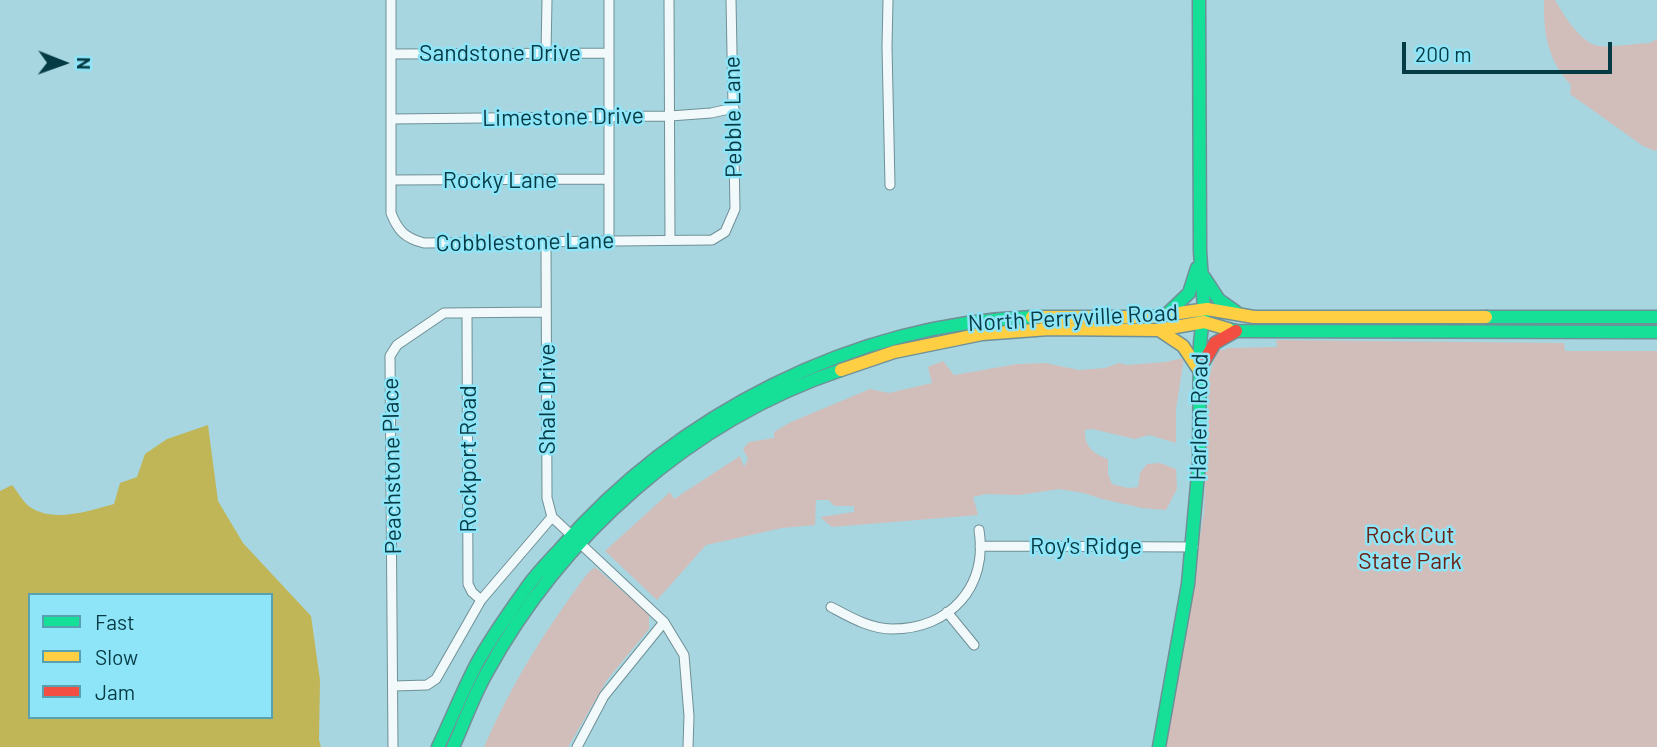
<!DOCTYPE html>
<html>
<head>
<meta charset="utf-8">
<style>
  body { margin:0 }
  #map { position:relative; width:1657px; height:747px; overflow:hidden; background:#a7d6e0; font-family:Barlow,sans-serif }
  canvas { display:block }
  .legend { position:absolute; left:28px; top:593px; width:245px; height:126px; box-sizing:border-box; background:#8fe5f8; border:2px solid #58a1b0; margin:0; padding:9px 12px; list-style:none; font-size:21px; color:#053b45 }
  .legend li { display:flex; align-items:center; gap:14px; height:35px }
  .legend b { width:35px; border:2px solid #58a1b0 }
  .north { position:absolute; left:28px; top:28px; width:70px; height:70px; -webkit-text-stroke:5px #8fe5f8; paint-order:stroke; rotate:91deg; font-size:19px; font-weight:700; line-height:28px; text-align:center; color:#053b45 }
  .north::after { content:''; display:block; margin:auto; width:24px; height:32px; background:#053b45; clip-path:polygon(50% 0,100% 100%,50% 72%,0 100%) }
  .scale { position:absolute; left:1402px; top:42px; width:210px; height:32px; box-sizing:border-box; border:4px solid #053b45; border-top:0; padding-left:9px; font-size:21px; line-height:24px; white-space:nowrap; color:#053b45; -webkit-text-stroke:5px #8fe5f8; paint-order:stroke }
</style>
</head>
<body>
<div id="map">
<canvas width="1657" height="747"></canvas>
<ul class="legend">
<li><b style="height:9px;background:#16e098"></b>Fast</li>
<li><b style="height:9px;background:#ffcf43"></b>Slow</li>
<li><b style="height:9px;background:#f24e42"></b>Jam</li>
</ul>
<div class="north">N</div>
<div class="scale">200 m</div>
</div>
<script>
const ctx = document.querySelector('canvas').getContext('2d');
ctx.lineJoin = 'round';
function paint(path, color) {
  ctx.fillStyle = color;
  ctx.fill(path, 'evenodd');
}
function stroke(path, color, width, dash) {
  ctx.strokeStyle = color;
  ctx.lineWidth = width;
  ctx.lineCap = dash ? 'butt' : 'round';
  ctx.setLineDash(dash || []);
  ctx.stroke(path);
}
function label(font, color, halo, rows, align = 'center') {
  ctx.font = font + ' Barlow,sans-serif';
  ctx.lineWidth = 5;
  ctx.setLineDash([]);
  ctx.textBaseline = 'middle';
  ctx.strokeStyle = halo;
  ctx.fillStyle = color;
  for (const [text, x, y, turn = 0] of rows) {
    ctx.save();
    ctx.translate(x, y);
    ctx.rotate((+turn || 0) * Math.PI / 180);
    ctx.textAlign = isNaN(turn) ? turn : align;
    if (halo) ctx.strokeText(text, 0, 0);
    ctx.fillText(text, 0, 0);
    ctx.restore();
  }
}
paint(new Path2D(`
  M1544,0H1555C1563,14 1578,39 1595,45C1607,49 1635,43 1650,43L1657,39V149L1655,151L1643,146L1570,94L1571,85C1548,61 1543,33 1544,0Z
  M1276,340L1564,343L1565,351H1657V747H1164L1204,513L1209,377L1217,350H1225L1227,348L1277,347Z
  M1184,358L1176,409V443L1149,435L1135,439L1092,429L1085,430C1084,447 1094,454 1108,459V474L1112,484L1128,488L1138,487L1140,473L1147,464L1160,463L1176,469L1177,489L1166,510L1142,508L1102,499L1084,493L1059,489L1019,495L986,494L973,497L978,515L832,527L820,517L854,512V506H834L829,500H816L815,525L782,528L706,545L657,600L605,551L670,492L674,499L740,456L744,467L748,459L743,449L749,442L774,438V432L791,422L870,389L889,393L932,383L928,367L943,361L954,375L1017,364L1045,363L1079,370L1105,368L1119,363L1127,365L1165,362Z
  M595,567L649,614V629L607,680L568,747H484C511,684 546,629 587,574Z`), '#d1beba');
paint(new Path2D(`
  M208,425L218,501L243,543L311,616L320,680L319,740L321,747H0V491L12,485C18,492 23,502 30,507C54,523 88,511 114,504L120,483L137,477L145,454L167,439ZM30,595H271V717H30Z`), '#c0b658');
const street = new Path2D(`
  M391,0V213C398,231 405,238 424,243L712,240L725,232L735,209L731,0
  M609,0V240
  M669,0L670,240
  M888,0L887,47L890,185
  M546,52L547,0
  M391,54L609,53
  M392,119L670,116L711,113L734,108
  M391,180L609,179
  M546,243L547,498L552,517L664,622L684,655L689,716L688,747
  M467,313L468,584L472,592L481,600
  M980,546L1193,547
  M831,607C850,617 870,629 892,629C950,629 988,587 979,530
  M947,612L974,645
  M394,686L427,685L436,679L481,600L552,517
  M393,747L390,356L397,345L444,313L546,312
  M577,747L604,696L664,622`);
const fast = new Path2D(`
  M1204,277L1219,300L1236,312
  M1168,313L1189,293L1197,268
  M1486,317H1657
  M1228,329L1236,331L1657,332
  M438,747C451,720 462,692 476,665C490,639 508,614 525,590C535,575 548,562 560,549C677,414 853,324 1032,317
  M453,747C464,723 473,697 486,674C561,536 691,420 841,370
  M1159,747L1188,584L1199,463L1200,343L1204,309L1200,251L1199,0`);
const slow = new Path2D(`
  M1032,317H1151L1207,309L1254,317H1486
  M1159,330L1183,346L1199,370
  M841,370L894,352L982,334L1049,329L1158,330L1204,322L1228,329`);
const jam = new Path2D(`
  M1202,365L1215,343L1236,331`);
stroke(street, '#6f9097', 11);
stroke(fast, '#6f9097', 15);
stroke(slow, '#6f9097', 15);
stroke(jam, '#6f9097', 15);
stroke(street, '#f2f9fa', 9);
stroke(fast, '#16e098', 12);
stroke(slow, '#ffcf43', 12);
stroke(jam, '#f24e42', 12);
label('23px', '#053b45', '#8fe5f8', [
  ["Sandstone Drive",500,53],
  ["Limestone Drive",563,117,-1],
  ["Pebble Lane",733,117,-91],
  ["Rocky Lane",500,180],
  ["Cobblestone Lane",525,242,-1],
  ["North Perryville Road",1073,318,-3],
  ["Shale Drive",547,399,-90],
  ["Harlem Road",1199,417,-89],
  ["Rockport Road",468,459,-90],
  ["Peachstone Place",392,466,-91],
  ["Roy's Ridge",1086,546]
]);
label('23px', '#6a2314', '#8fe5f8', [
  ["Rock Cut",1410,535],
  ["State Park",1410,561]
]);
</script>
</body>
</html>
